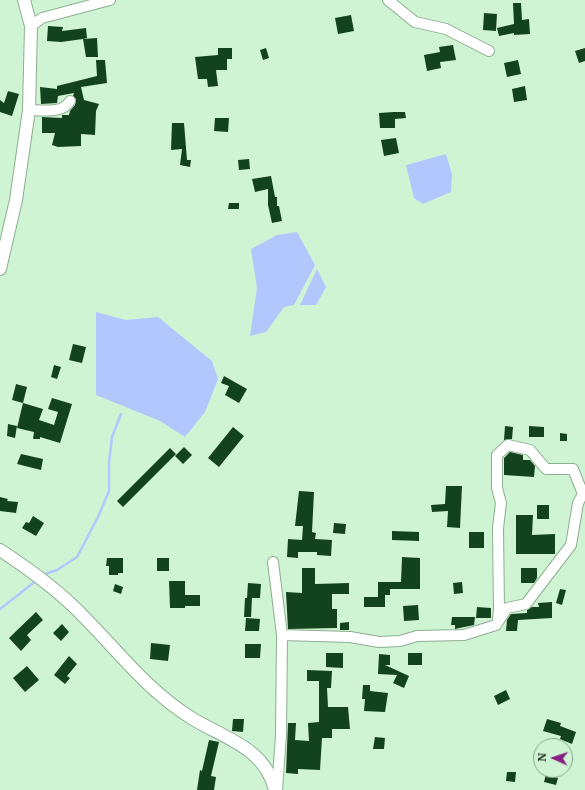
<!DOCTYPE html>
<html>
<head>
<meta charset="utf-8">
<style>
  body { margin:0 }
  #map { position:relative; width:585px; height:790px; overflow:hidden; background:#cff4d3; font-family:Merriweather,serif }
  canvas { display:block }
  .north { position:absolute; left:533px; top:738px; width:40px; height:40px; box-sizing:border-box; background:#cff4d3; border:1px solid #88a48b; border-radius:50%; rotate:273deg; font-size:11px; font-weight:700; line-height:16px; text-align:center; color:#1e2d20 }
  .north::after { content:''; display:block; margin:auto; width:14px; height:18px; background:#882087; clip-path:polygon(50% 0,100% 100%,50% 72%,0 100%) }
</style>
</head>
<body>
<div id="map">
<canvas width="585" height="790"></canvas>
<div class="north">N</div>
</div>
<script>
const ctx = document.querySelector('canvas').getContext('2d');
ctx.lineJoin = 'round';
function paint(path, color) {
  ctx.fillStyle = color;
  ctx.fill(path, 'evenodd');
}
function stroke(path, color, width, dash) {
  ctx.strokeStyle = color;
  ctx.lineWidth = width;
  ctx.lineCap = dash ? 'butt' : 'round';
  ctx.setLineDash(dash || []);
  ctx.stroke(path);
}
paint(new Path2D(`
  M446,154L452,174L451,192L423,204L414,198L406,165Z
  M297,232L315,265L294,305L284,307L266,332L250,336L257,288L251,249L277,235Z
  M317,269L326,287L316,305H300Z
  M96,312L126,320L158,317L212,361L218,379L205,412L185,437L160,421L96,395Z`), '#b2c7fd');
stroke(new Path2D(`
  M42,575L57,570L77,557L98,517L109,491V462L112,437L121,414
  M0,609L37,580`), '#b2c7fd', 2.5);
paint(new Path2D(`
  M513,3H521L522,20L529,19L530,34L514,35V33L499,36L497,28L514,24Z
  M484,13L497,14L496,31L483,30Z
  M351,15L354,31L338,34L335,18Z
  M48,26L63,27L62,31L86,28L87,38L83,39L97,38L98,57H86L83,39L61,42L47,41Z
  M453,45L456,60L440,62L441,68L427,71L424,55L440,52L439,47Z
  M218,48H232V59H227V70H216L218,86L208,87L207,79H198L195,57L218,55Z
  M266,48L269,58L263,60L260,50Z
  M585,48V61L579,63L575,51Z
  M96,60H105L107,83L81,87L84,100L99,104L96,111L95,135L81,134V146L58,147L52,145L55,133H42V117L62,118V115H69L70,111L75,105L76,99L73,96L74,93L58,96L57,103L41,104L40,87L57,89V86L97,76Z
  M518,60L521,74L507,77L504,63Z
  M525,86L527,100L514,102L512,89Z
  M8,91L19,94L12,116L0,112V100L4,103Z
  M394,112H405L406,118L395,119V128H380L379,113Z
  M215,118H229L228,132L214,131Z
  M172,123H184L187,160H191L190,167L180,165L182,149L171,150Z
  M396,138L399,153L384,156L381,140Z
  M249,159L250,169L239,170L238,160Z
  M271,176L275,197H277V206H279L282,221L272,223L268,205V189L255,192L252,179Z
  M229,203H239V209H228Z
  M73,344L86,347L82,363L69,360Z
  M54,365L61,367L57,379L51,377Z
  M224,376L247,389L239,403L225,395L229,386L221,383Z
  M16,384L27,387L23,403L12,400Z
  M52,398L72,404L60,443L40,437V439H33L34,432L17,428L23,403L43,409L39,420L54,425L58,412L48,409Z
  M8,424L17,426L15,438L7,436Z
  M505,426L513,427L512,439L504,440Z
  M529,426L544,427V437H529Z
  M233,427L244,436L219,467L208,458Z
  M560,433L567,434V441H560Z
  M184,447L192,455L183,464L175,456Z
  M170,448L176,454L123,507L117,501Z
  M510,452L523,455V460H530L535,466L534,477L504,475V458Z
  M21,454L43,459L41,470L17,464Z
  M446,486H462L460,528L447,527L448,511L432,512L431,505L445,504Z
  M299,491L314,492L312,532L316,533L315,539L332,540L331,556L317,555V552H298V558L287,557L288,539L302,540L303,526H295Z
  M0,497L8,499L7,501L18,502L16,513L0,511Z
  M537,505H549V519H537Z
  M516,515H533L532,535L555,534V554H516Z
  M33,516L44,523L36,536L22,528L26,522L29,523Z
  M334,523L346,524L345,534L333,533Z
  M392,531L419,532V541L392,540Z
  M469,532H484V548H469Z
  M402,557L420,558V589H390V595H385V607H364V597H378V582H401Z
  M107,558H123V573H118V575H109V566H106Z
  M157,558H169V571H157Z
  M302,568H315V584L349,583V594H332V609H337V628L288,629L286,592L302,593Z
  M521,568H537V578L534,583H521Z
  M169,581H185V595H200V606H185V608H170Z
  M462,582L463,593L454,594L453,583Z
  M248,583L261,584L260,598H247Z
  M115,584L123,587L121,594L113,591Z
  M560,589L566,590L562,605L556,603Z
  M245,598H252L251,617H244Z
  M552,602V618L518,620L517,631H506L507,620L511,614L527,613V610L532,607H539L538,603Z
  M418,605L419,620L404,621L403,606Z
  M477,607L491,608V618H476Z
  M36,612L43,620L27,635L31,640L21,651L9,638Z
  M452,617H475L474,625L455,629V625H451Z
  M246,618L260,619L259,631H245Z
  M349,622V630H340V623Z
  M62,624L69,632L61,641L53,633Z
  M151,643L170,645L168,661L150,659Z
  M245,644H261L260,658H245Z
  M326,653H343V668L326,667Z
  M408,653H422V665H408Z
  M379,654L390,655V665H385L409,676L404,688L393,683L397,675L378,674Z
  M69,656L77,664L67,676L70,678L65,684L54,675Z
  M27,666L39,680L25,692L13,678Z
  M307,670L332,671L331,688H327L328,707H348L350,729H332V738H322L320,770L298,769V774L286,773L288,723H296L295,740L309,741L308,723L319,722V681H307Z
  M363,685H370V691L388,693L385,712L364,711L365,699H362Z
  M506,690L510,699L498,705L494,696Z
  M233,719H244L243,732L232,731Z
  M547,719L561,723L560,726L576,732L572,744L560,739L561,736L543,731Z
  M375,737L385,738L384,749H373Z
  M209,740L219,742L211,776L216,777L214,790H197L200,770L202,771Z
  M507,772H516L515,782L506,781Z
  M546,774L558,778L556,785L544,782Z`), '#13421e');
const minor = new Path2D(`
  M388,0L415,22L446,29L489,51
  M31,26L42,18L110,0
  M29,110C42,110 63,114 70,101
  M273,562L282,635L281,735L277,790
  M498,619L499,610L498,528L501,503L497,488V455L508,445L530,450L546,469H573L583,494
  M282,635L350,637L379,642L400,641L417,636L464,635L496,625L507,608L526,604L571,545L578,503L585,490`);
const tertiary = new Path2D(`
  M0,269L16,200L29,110L31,26L24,0
  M0,550C26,567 50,584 72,605C113,644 145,690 193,719C226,739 265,748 275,790`);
stroke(minor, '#8caf90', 12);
stroke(tertiary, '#8caf90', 14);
stroke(minor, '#fff', 10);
stroke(tertiary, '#fff', 12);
</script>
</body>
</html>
